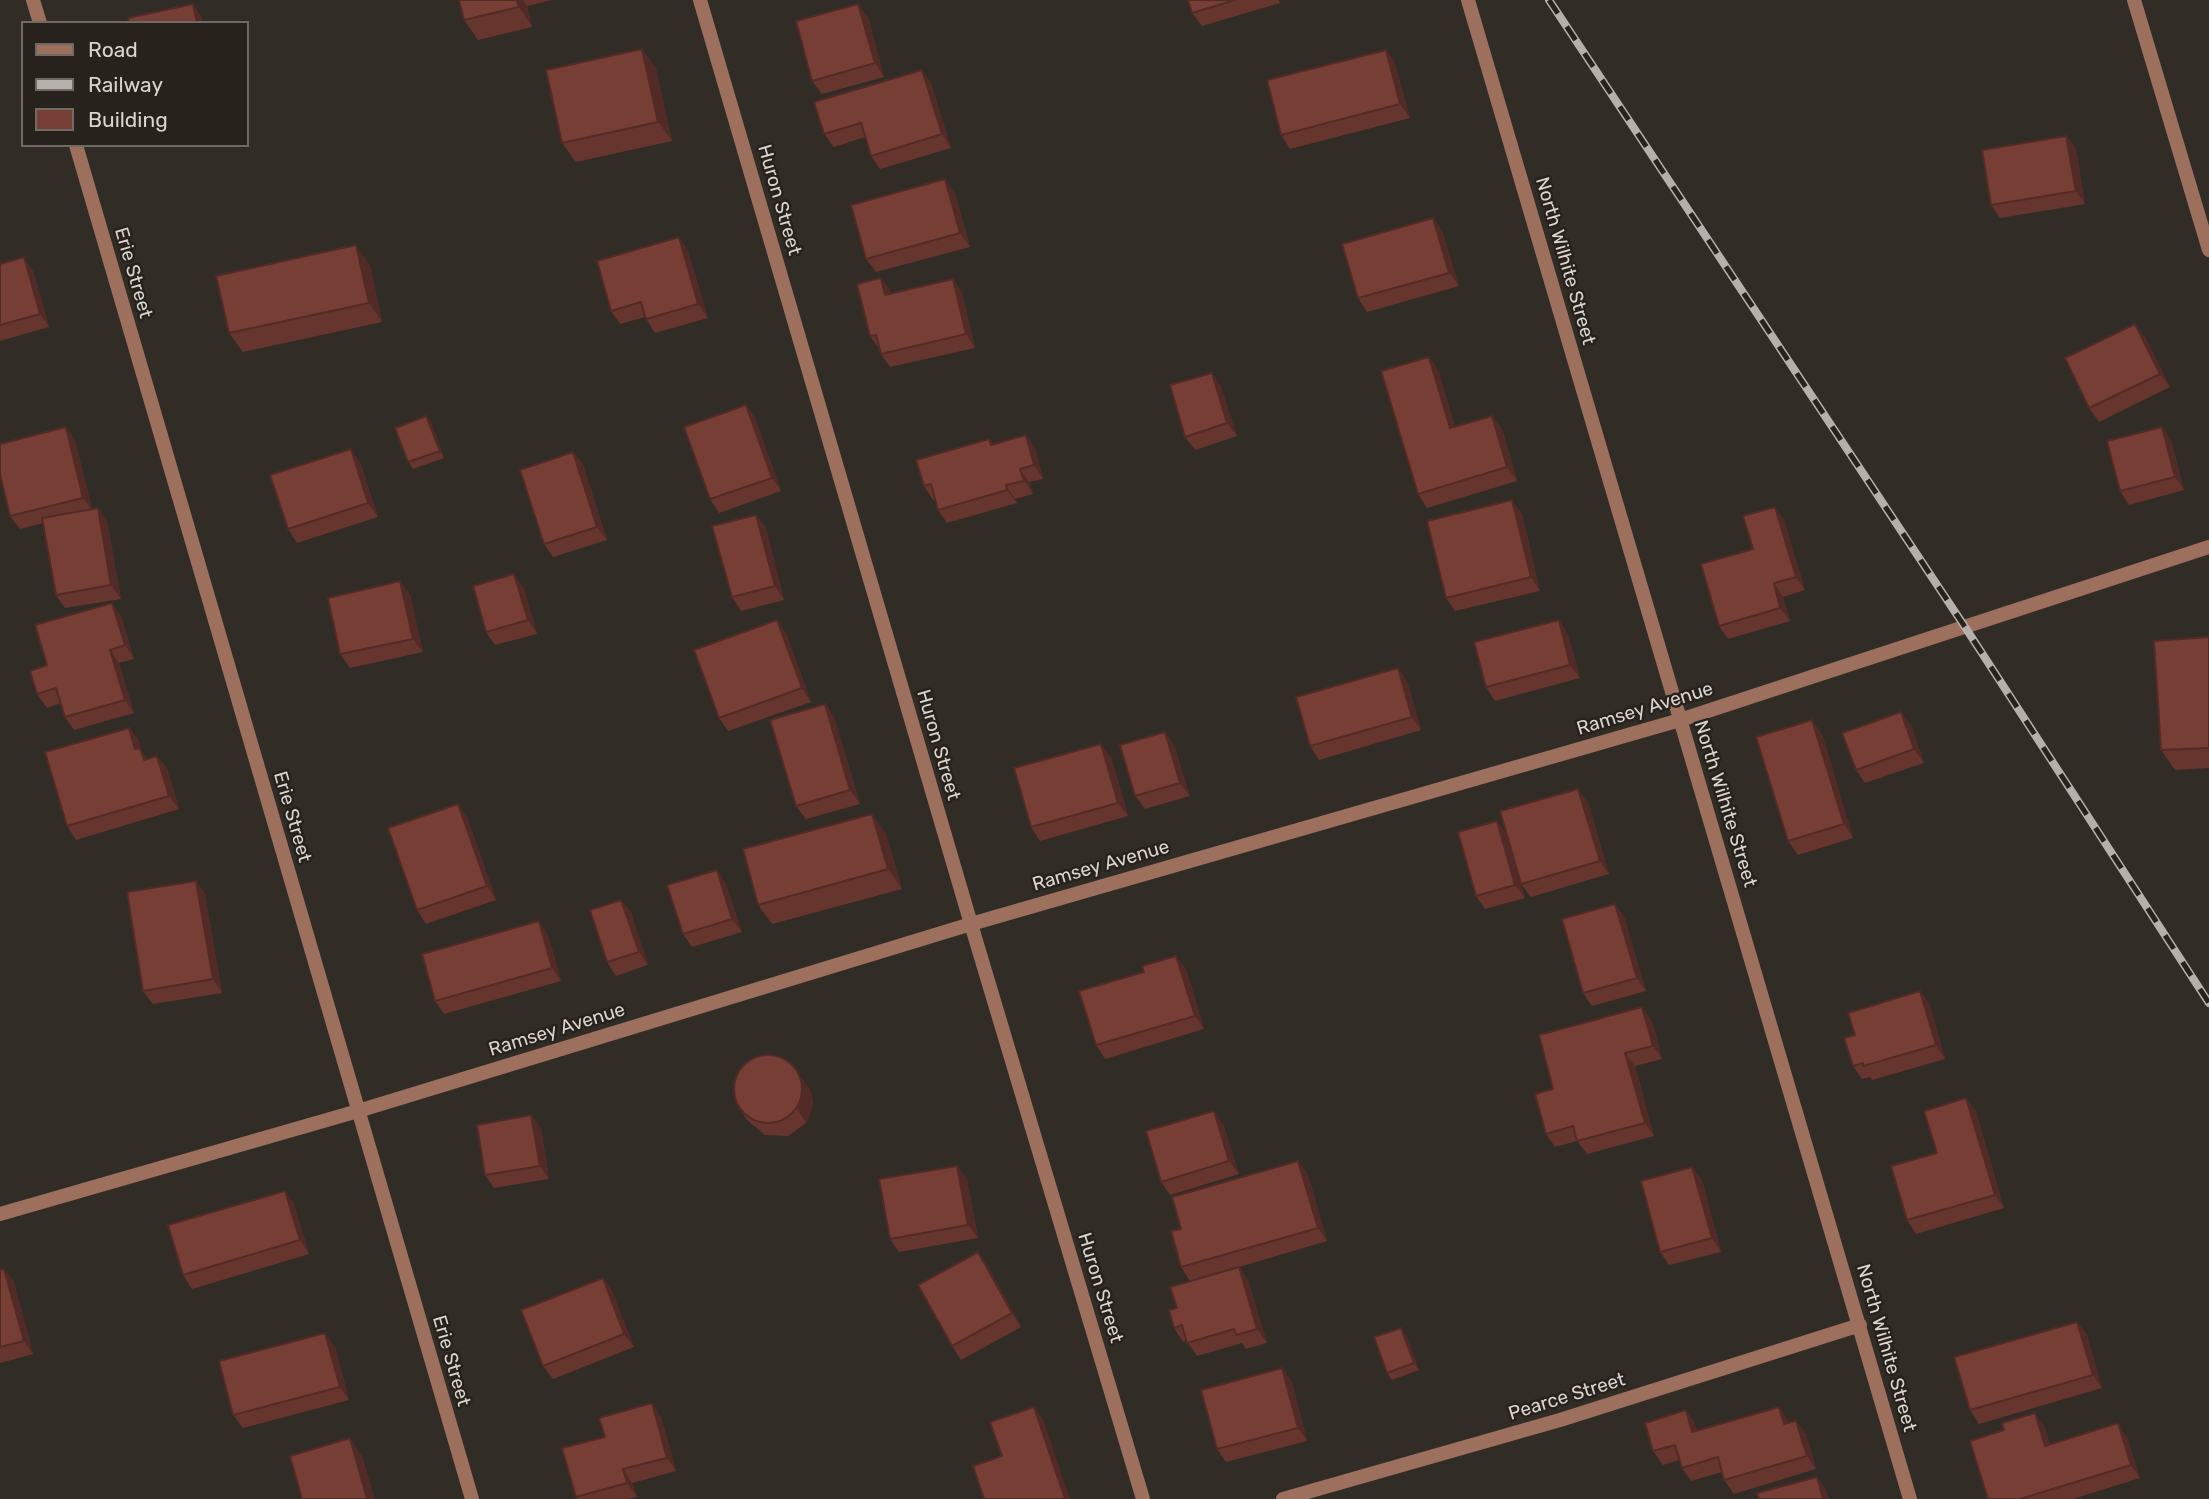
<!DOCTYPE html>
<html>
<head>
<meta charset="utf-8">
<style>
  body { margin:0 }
  #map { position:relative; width:2209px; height:1499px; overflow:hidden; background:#312c26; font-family:Rubik,sans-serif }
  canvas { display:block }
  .legend { position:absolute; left:21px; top:21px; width:228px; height:126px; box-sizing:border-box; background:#28221c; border:2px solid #6f6a64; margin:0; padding:9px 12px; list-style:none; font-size:21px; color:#d9d5d1 }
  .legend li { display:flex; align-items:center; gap:14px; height:35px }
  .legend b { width:35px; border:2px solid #6f6a64 }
</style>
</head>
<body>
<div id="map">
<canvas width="2209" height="1499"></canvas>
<ul class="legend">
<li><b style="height:9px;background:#9d705e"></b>Road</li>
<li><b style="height:9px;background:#b5b0ac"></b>Railway</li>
<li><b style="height:19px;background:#773e36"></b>Building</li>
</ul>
</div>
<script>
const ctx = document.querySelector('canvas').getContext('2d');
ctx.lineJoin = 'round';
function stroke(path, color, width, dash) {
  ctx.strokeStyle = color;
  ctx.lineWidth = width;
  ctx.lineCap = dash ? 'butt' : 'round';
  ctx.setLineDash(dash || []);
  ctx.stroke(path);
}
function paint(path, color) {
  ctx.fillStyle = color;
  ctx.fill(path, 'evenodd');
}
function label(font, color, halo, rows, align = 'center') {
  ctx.font = font + ' Rubik,sans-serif';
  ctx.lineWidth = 5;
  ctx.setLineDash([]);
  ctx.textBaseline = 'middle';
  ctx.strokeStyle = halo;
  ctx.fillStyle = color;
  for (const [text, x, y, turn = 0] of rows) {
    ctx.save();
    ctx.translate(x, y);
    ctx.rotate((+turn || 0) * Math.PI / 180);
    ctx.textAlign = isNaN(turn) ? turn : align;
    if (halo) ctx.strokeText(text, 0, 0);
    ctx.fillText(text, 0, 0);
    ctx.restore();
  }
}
stroke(new Path2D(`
  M33,0L40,23
  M700,0L971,924L1143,1499
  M1468,0L1910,1499
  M2134,0L2209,250
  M76,145L472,1499
  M0,1214L358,1111L971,924L1680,720L2209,547
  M1283,1499L1560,1420L1860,1325`), '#9d705e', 14);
const rail = new Path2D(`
  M1549,0L1965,627L2209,1003`);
stroke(rail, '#b5b0ac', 8);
stroke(rail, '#28221c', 5, [16]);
paint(new Path2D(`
  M459,0H552L527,6L532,27L478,40L464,20Z
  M1186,0H1279L1280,3L1202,26L1192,13L1189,4Z
  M868,17L884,77L822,94L812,81Z
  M642,49L656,69L672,141L576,162L562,143Z
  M1386,50L1395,63L1410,118L1290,149L1281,135Z
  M922,70L931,83L951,148L880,169L871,156L865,137L834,147L824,134Z
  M2066,136L2076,149L2085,204L2000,218L1991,205Z
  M955,193L970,247L876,272L866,259Z
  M1433,218L1442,231L1459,286L1367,312L1358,298Z
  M688,251L708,318L655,333L645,317L620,324L611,311Z
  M0,264L33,271L49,327L0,341Z
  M370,265L382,322L243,352L229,333Z
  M891,291V293L962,292L975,348L890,367L881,354L880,350L870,336Z
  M2145,337L2170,387L2099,422L2089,408Z
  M1429,357L1438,370L1455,427L1502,429L1517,481L1427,508L1418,494Z
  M1212,373L1221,387L1237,436L1195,450L1185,437Z
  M746,405L755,418L781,491L719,513L710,499Z
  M426,416L431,423L444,458L413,469L408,462Z
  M66,427L75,441L92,509L107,521L121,599L65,608L56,595L43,523L20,529L10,516Z
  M2162,427L2171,440L2184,490L2129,505L2120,491Z
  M1026,435L1035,448L1043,479L1029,482L1033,494L1015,499L1017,503L947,523L938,510L935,499L933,500L924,486L989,439L993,445Z
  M573,452L583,465L607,540L553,557L544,544Z
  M360,462L378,517L297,543L288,529Z
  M1522,514L1540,591L1455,611L1446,598Z
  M756,515L766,528L784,600L741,611L732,597Z
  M1784,520L1805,590L1783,597L1790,621L1728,639L1719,626L1753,549Z
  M400,581L410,595L423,652L350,668L340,654Z
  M524,588L537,634L495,645L486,632Z
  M121,616L134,659L119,663L134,713L74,730L65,717L61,703L47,708L37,694L47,665Z
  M786,633L811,702L728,731L719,718Z
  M1568,634L1580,678L1495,701L1486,687Z
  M2209,637V768L2175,770L2161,750Z
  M1407,681L1421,730L1319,760L1310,746Z
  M825,704L834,717L860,804L806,819L796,806Z
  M1901,712L1911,725L1924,763L1865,783L1856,770Z
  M129,728L139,741L141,750L147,759L157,756L167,769L179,809L76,840L67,826Z
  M1822,734L1853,838L1798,855L1788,841Z
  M1174,745L1190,796L1145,809L1135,796Z
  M1111,757L1128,816L1040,841L1031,827Z
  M1588,802L1609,874L1531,897L1521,884Z
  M467,817L496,900L426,924L417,910Z
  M1497,821L1506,834L1525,898L1485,909L1476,896Z
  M886,834L902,889L772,924L758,905Z
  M717,870L726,884L742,932L692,947L683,934Z
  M196,881L205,894L222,993L153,1004L143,991Z
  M621,900L631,913L648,965L616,976L607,962Z
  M1615,904L1624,917L1646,991L1592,1006L1583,993Z
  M548,935L561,981L444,1014L435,1001Z
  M1186,969L1204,1029L1105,1059L1096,1045L1144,972Z
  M1920,991L1930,1005L1945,1059L1872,1080L1870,1077L1862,1079L1853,1066L1855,1035Z
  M1652,1021L1662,1059L1635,1066L1654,1136L1587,1154L1577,1141L1555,1147L1546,1134L1553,1089Z
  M810,1089L813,1101L811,1112L806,1123L788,1136L765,1135L747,1120L738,1107Z
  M1966,1098L1976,1112L2004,1208L1916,1234L1907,1220L1937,1153Z
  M531,1115L541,1129L549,1179L494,1188L485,1175Z
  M1223,1124L1239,1174L1170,1195L1161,1182Z
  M1298,1161L1308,1175L1327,1241L1239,1267L1248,1280L1267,1343L1246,1349L1242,1343L1197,1356L1186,1340L1183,1342L1174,1328L1177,1308L1190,1281L1181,1267V1229Z
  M1692,1167L1702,1180L1721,1252L1669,1265L1660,1252Z
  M967,1179L978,1238L899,1252L890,1239Z
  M285,1191L294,1204L309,1254L192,1289L183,1275Z
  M987,1265L1021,1327L961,1360L952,1346Z
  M4,1269L14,1282L33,1354L0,1363V1270Z
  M603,1278L612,1291L634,1347L553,1379L543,1366Z
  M2077,1322L2087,1335L2102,1388L1979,1424L1970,1410Z
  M1406,1335L1419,1370L1392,1380L1387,1373Z
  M335,1347L349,1400L243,1428L233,1415Z
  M1292,1382L1307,1441L1226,1462L1217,1449Z
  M1686,1410L1695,1424L1697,1431L1788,1420L1789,1423L1806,1434L1816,1469L1734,1494L1724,1480L1722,1472L1691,1481L1682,1468L1679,1460L1663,1465L1653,1451Z
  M661,1417L676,1471L632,1483L637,1497L628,1499H578L576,1497L605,1437Z
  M2044,1426L2050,1444L2127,1437L2140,1478L2073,1499H1988Z`), '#66352e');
paint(new Path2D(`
  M517,0H523L527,6L532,27L519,7Z
  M193,4L202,18L203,23H197Z
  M858,4L868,17L884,77L875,63Z
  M642,49L656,69L672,141L658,122Z
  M1386,50L1395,63L1410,118L1400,104Z
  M922,70L931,83L951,148L942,134Z
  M2066,136L2076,149L2085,204L2076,191Z
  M945,179L955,193L970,247L960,233Z
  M1433,218L1442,231L1459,286L1449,273Z
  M679,237L688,251L708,318L698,304Z
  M356,245L370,265L382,322L369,303Z
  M24,257L33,271L49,327L40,314Z
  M881,278L891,291L894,308L885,295Z
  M953,279L962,292L975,348L966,334Z
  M2135,324L2145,337L2170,387L2160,374Z
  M1429,357L1438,370L1459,442L1450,428Z
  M1212,373L1221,387L1237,436L1227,423Z
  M746,405L755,418L781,491L772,478Z
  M426,416L431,423L444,458L440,451Z
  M1492,416L1502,429L1517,481L1507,467Z
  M66,427L75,441L93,511L83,498Z
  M2162,427L2171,440L2184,490L2175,477Z
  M1026,435L1035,448L1043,479L1034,465Z
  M351,449L360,462L378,517L368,503Z
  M573,452L583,465L607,540L597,527Z
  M1020,469L1029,482L1033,494L1024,481Z
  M1006,485L1015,499L1017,503L1007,490Z
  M1512,500L1522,514L1540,591L1531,577Z
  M1775,507L1784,520L1805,590L1796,577Z
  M98,508L107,521L121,599L111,585Z
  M756,515L766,528L784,600L775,586Z
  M514,574L524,588L537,634L528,620Z
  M400,581L410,595L423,652L413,639Z
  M1774,583L1783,597L1790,621L1780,608Z
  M112,603L121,616L134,659L125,645Z
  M777,620L786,633L811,702L802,688Z
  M1559,620L1568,634L1580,678L1570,665Z
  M110,650L119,663L134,713L125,700Z
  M1398,668L1407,681L1421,730L1412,717Z
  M825,704L834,717L860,804L850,790Z
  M1901,712L1911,725L1924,763L1914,749Z
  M1812,720L1822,734L1853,838L1844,824Z
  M129,728L139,741L141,750L149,761L153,773L135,749Z
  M1165,732L1174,745L1190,796L1180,783Z
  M1101,744L1111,757L1128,816L1118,803Z
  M157,756L167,769L179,809L169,796Z
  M1578,789L1588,802L1609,874L1600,861Z
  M458,804L467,817L496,900L487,886Z
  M872,814L886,834L902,889L888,869Z
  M1497,821L1506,834L1525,898L1515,885Z
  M717,870L726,884L742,932L732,919Z
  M196,881L205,894L222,993L213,979Z
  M621,900L631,913L648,965L639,952Z
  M1615,904L1624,917L1646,991L1637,978Z
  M539,921L548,935L561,981L552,968Z
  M1176,956L1186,969L1204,1029L1195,1016Z
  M1920,991L1930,1005L1945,1059L1936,1045Z
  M1642,1007L1652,1021L1662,1059L1653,1046Z
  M1625,1053L1635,1066L1654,1136L1645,1123Z
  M801,1076L810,1089L813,1101L811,1112L806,1123L797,1109Z
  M1966,1098L1976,1112L2004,1208L1995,1195Z
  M1214,1111L1223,1124L1239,1174L1229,1161Z
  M531,1115L541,1129L549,1179L540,1166Z
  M1298,1161L1308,1175L1327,1241L1318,1228Z
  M957,1166L967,1179L978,1238L968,1225Z
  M1692,1167L1702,1180L1721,1252L1712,1238Z
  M285,1191L294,1204L309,1254L300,1240Z
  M978,1252L987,1265L1021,1327L1012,1313Z
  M1239,1267L1248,1280L1267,1343L1257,1329Z
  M4,1269L14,1282L33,1354L24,1341Z
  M603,1278L612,1291L634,1347L624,1334Z
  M2077,1322L2087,1335L2102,1388L2093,1375Z
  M1401,1328L1406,1335L1419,1370L1414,1363Z
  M325,1333L335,1347L349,1400L340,1387Z
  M1282,1368L1292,1382L1307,1441L1298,1428Z
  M652,1403L661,1417L676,1471L667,1458Z
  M1034,1407L1044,1421L1070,1499H1065Z
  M1779,1407L1788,1420L1793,1438L1784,1424Z
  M1686,1410L1695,1424L1702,1446L1692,1432Z
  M2035,1413L2044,1426L2055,1459L2045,1446Z
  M1796,1421L1806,1434L1816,1469L1807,1456Z
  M2118,1423L2127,1437L2140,1478L2131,1465Z
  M350,1438L363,1458L375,1499H367Z
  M623,1469L632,1483L637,1497L627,1483Z
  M1817,1477L1826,1490L1829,1499H1823Z`), '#532b26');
const building = new Path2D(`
  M459,0H517L519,7L464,20Z
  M1188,0H1235L1192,13Z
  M193,4L197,23H129L128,18Z
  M858,4L875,63L812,81L796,21Z
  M642,49L658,122L562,143L546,70Z
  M1386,50L1400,104L1281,135L1267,80Z
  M922,70L942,134L871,156L861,123L824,134L814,102Z
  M2066,136L2076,191L1991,205L1982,150Z
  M945,179L960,233L866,259L851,205Z
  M1433,218L1449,273L1358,298L1342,244Z
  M679,237L698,304L646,319L641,302L611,311L597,261Z
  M356,245L369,303L229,333L216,276Z
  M24,257L40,314L0,325V264Z
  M881,278L885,295L953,279L966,334L881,354L876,335L870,336L857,284Z
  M2135,324L2160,374L2089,408L2065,358Z
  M1429,357L1450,428L1492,416L1507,467L1418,494L1381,371Z
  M1212,373L1227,423L1185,437L1170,385Z
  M746,405L772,478L710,499L684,427Z
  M426,416L440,451L408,462L395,428Z
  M66,427L83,498L10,516L0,474V444Z
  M2162,427L2175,477L2120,491L2107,441Z
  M1026,435L1034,465L1020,469L1024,481L1006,485L1007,490L938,510L931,484L924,486L916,460L989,439L991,445Z
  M351,449L368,503L288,529L270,475Z
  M573,452L597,527L544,544L520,470Z
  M1512,500L1531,577L1446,598L1427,521Z
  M1775,507L1796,577L1774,583L1780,608L1719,626L1701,564L1753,549L1743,516Z
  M98,508L111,585L56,595L42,518Z
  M756,515L775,586L732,597L712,526Z
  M514,574L528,620L486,632L473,586Z
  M400,581L413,639L340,654L328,598Z
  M112,603L125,645L110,650L125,700L65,717L56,688L37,694L30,671L47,665L35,625Z
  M777,620L802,688L719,718L694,650Z
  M1559,620L1570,665L1486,687L1474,642Z
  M2209,637V748L2161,750L2154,641Z
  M1398,668L1412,717L1310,746L1296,697Z
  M825,704L850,790L796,806L770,720Z
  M1901,712L1914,749L1856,770L1842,733Z
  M1812,720L1844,824L1788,841L1756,737Z
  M129,728L135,749L140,748L144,760L157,756L169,796L67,826L45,752Z
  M1165,732L1180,783L1135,796L1120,745Z
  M1101,744L1118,803L1031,827L1014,768Z
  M1578,789L1600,861L1521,884L1500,811Z
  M458,804L487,886L417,910L388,828Z
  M872,814L888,869L758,905L743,849Z
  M1497,821L1515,885L1476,896L1458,832Z
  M717,870L732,919L683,934L667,885Z
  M196,881L213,979L143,991L127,892Z
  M621,900L639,952L607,962L590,910Z
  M1615,904L1637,978L1583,993L1562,919Z
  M539,921L552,968L435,1001L422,954Z
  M1176,956L1195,1016L1096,1045L1079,991L1144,972L1142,966Z
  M1920,991L1936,1045L1863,1066V1063L1853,1066L1844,1038L1855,1035L1848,1013Z
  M1642,1007L1653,1046L1625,1053L1645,1123L1577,1141L1573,1126L1546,1134L1535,1094L1553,1089L1539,1035Z
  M734 1089a34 34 0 1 1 68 0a34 34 0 1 1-68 0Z
  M1966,1098L1995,1195L1907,1220L1891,1166L1937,1153L1924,1111Z
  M1214,1111L1229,1161L1161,1182L1146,1131Z
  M531,1115L540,1166L485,1175L477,1125Z
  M1298,1161L1318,1228L1181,1267L1171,1231L1181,1229L1172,1197Z
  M957,1166L968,1225L890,1239L879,1179Z
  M1692,1167L1712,1238L1660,1252L1641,1181Z
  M285,1191L300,1240L183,1275L168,1225Z
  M978,1252L1012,1313L952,1346L918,1285Z
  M1239,1267L1257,1329L1236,1335L1234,1329L1187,1343L1182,1325L1174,1328L1169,1310L1177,1308L1170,1287Z
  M4,1269L24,1341L0,1347V1270Z
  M603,1278L624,1334L543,1366L521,1310Z
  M2077,1322L2093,1375L1970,1410L1954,1357Z
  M1401,1328L1414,1363L1387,1373L1374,1337Z
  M325,1333L340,1387L233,1415L219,1361Z
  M1282,1368L1298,1428L1217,1449L1201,1390Z
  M652,1403L667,1458L623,1469L627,1483L576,1497L562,1448L605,1437L599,1418Z
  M1034,1407L1065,1499H984L973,1466L1002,1456L990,1422Z
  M1779,1407L1784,1424L1796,1421L1807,1456L1724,1480L1718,1457L1682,1468L1675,1445L1653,1451L1645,1423L1686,1410L1692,1432Z
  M2035,1413L2045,1446L2118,1423L2131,1465L2020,1499H1988L1970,1441L2004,1430L2002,1423Z
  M350,1438L367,1499H302L290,1456Z
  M1817,1477L1823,1499H1759L1757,1493Z`);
paint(building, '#773e36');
stroke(building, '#532b26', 2);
label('19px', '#d9d5d1', '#28221c', [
  ["Huron Street",779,200,74],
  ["North Wilhite Street",1565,261,74],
  ["Erie Street",133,273,74],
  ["Ramsey Avenue",1645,709,-17],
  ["Huron Street",938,745,74],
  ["North Wilhite Street",1725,804,73],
  ["Erie Street",292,817,74],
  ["Ramsey Avenue",1101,866,-16],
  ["Ramsey Avenue",557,1030,-17],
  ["Huron Street",1100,1288,73],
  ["North Wilhite Street",1886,1348,74],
  ["Erie Street",451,1361,74],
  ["Pearce Street",1567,1397,-17]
]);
</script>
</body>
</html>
